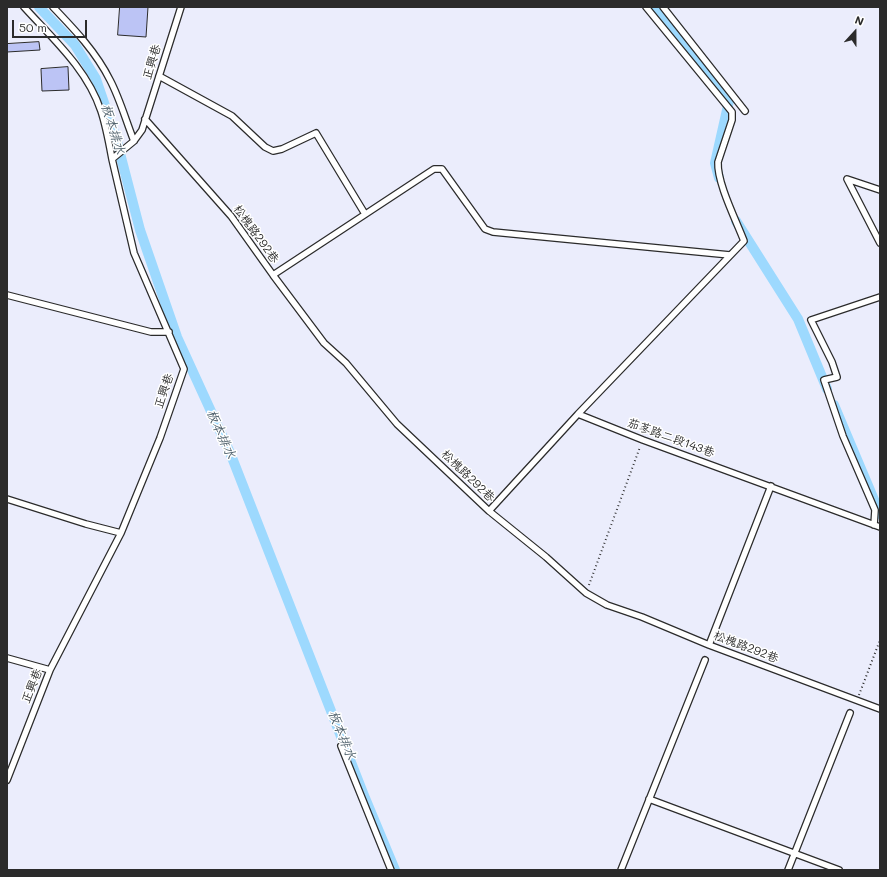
<!DOCTYPE html>
<html>
<head>
<meta charset="utf-8">
<style>
  body { margin:0 }
  #map { position:relative; width:887px; height:877px; overflow:hidden; background:#ebedfc; font-family:Mali,sans-serif }
  canvas { display:block }
  .frame { position:absolute; inset:0; border:8px solid #2b2b2b; pointer-events:none }
  .north { position:absolute; left:835px; top:12px; width:40px; height:40px; -webkit-text-stroke:3px #fff; paint-order:stroke; rotate:21deg; font-size:11px; font-weight:700; line-height:16px; text-align:center; color:#2b2b2b }
  .north::after { content:''; display:block; margin:auto; width:14px; height:18px; background:#2b2b2b; clip-path:polygon(50% 0,100% 100%,50% 72%,0 100%) }
  .scale { position:absolute; left:12px; top:20px; width:75px; height:18px; box-sizing:border-box; border:2px solid #2b2b2b; border-top:0; padding-left:5px; font-size:12px; line-height:14px; white-space:nowrap; color:#2b2b2b; -webkit-text-stroke:3px #fff; paint-order:stroke }
</style>
</head>
<body>
<div id="map">
<canvas width="887" height="877"></canvas>
<div class="frame"></div>
<div class="north">N</div>
<div class="scale">50 m</div>
</div>
<script>
const ctx = document.querySelector('canvas').getContext('2d');
ctx.lineJoin = 'round';
function stroke(path, color, width, dash) {
  ctx.strokeStyle = color;
  ctx.lineWidth = width;
  ctx.lineCap = dash ? 'butt' : 'round';
  ctx.setLineDash(dash || []);
  ctx.stroke(path);
}
function paint(path, color) {
  ctx.fillStyle = color;
  ctx.fill(path, 'evenodd');
}
function label(font, color, halo, rows, align = 'center') {
  ctx.font = font + ' Mali,"LXGW WenKai TC",sans-serif';
  ctx.lineWidth = 3;
  ctx.setLineDash([]);
  ctx.textBaseline = 'middle';
  ctx.strokeStyle = halo;
  ctx.fillStyle = color;
  for (const [text, x, y, turn = 0] of rows) {
    ctx.save();
    ctx.translate(x, y);
    ctx.rotate((+turn || 0) * Math.PI / 180);
    ctx.textAlign = isNaN(turn) ? turn : align;
    if (halo) ctx.strokeText(text, 0, 0);
    ctx.fillText(text, 0, 0);
    ctx.restore();
  }
}
stroke(new Path2D(`
  M39,7L75,45L96,79L116,138L140,230L177,337L231,455L365,798L395,870
  M656,7L729,101L715,163L719,178
  M736,221L798,319L827,389
  M834,405L880,514`), '#9dd9fe', 10);
const building = new Path2D(`
  M120,7H148L146,37L118,35Z
  M39,42L40,50L7,52V44Z
  M68,67L69,90L42,91L41,69Z`);
paint(building, '#bcc4f5');
stroke(building, '#2b2b2b', 1);
const service = new Path2D(`
  M24,7C53,39 87,69 101,111C106,126 109,143 112,159
  M53,7C75,30 96,52 110,80C120,99 126,121 134,141
  M663,7L745,111
  M159,76L232,116L265,147L273,151L282,149L316,133L365,214
  M145,119L231,216L273,275L324,343L346,363L397,424L489,511L546,557L586,593L607,605L642,617L709,645L880,709
  M880,190L847,179L880,243
  M273,275L434,169H442L485,229L493,232L730,255
  M7,295L151,332H169
  M578,414L744,241C736,220 717,183 718,162L732,120V112L646,7
  M7,499L86,524L121,533
  M489,511L578,414L643,440L880,527
  M874,525L875,510L843,436L824,380L837,377L832,362L811,320L880,297
  M709,645L771,486
  M7,658L50,670
  M341,746L391,870
  M7,780L50,670L121,533L160,438L184,369L134,253L112,159L134,141L142,130L181,7
  M649,799L839,870
  M621,870L705,660
  M788,870L850,713`);
stroke(service, '#2b2b2b', 8);
stroke(new Path2D(`
  M589,585L640,447
  M859,695L880,640`), '#2b2b2b', 2, [1, 3]);
stroke(service, '#fff', 5.5);
label('12px', '#2b2b2b', '#fff', [
  ["正興巷",152,62,-73],
  ["松槐路292巷",256,234,54],
  ["正興巷",164,391,-71],
  ["茄苳路二段143巷",671,438,20],
  ["松槐路292巷",468,476,44],
  ["松槐路292巷",746,647,21],
  ["正興巷",32,686,-68]
]);
label('italic 13px', '#4d5f6a', '#fff', [
  ["板本排水",113,129,73],
  ["板本排水",221,434,66],
  ["板本排水",342,735,68]
]);
</script>
</body>
</html>
